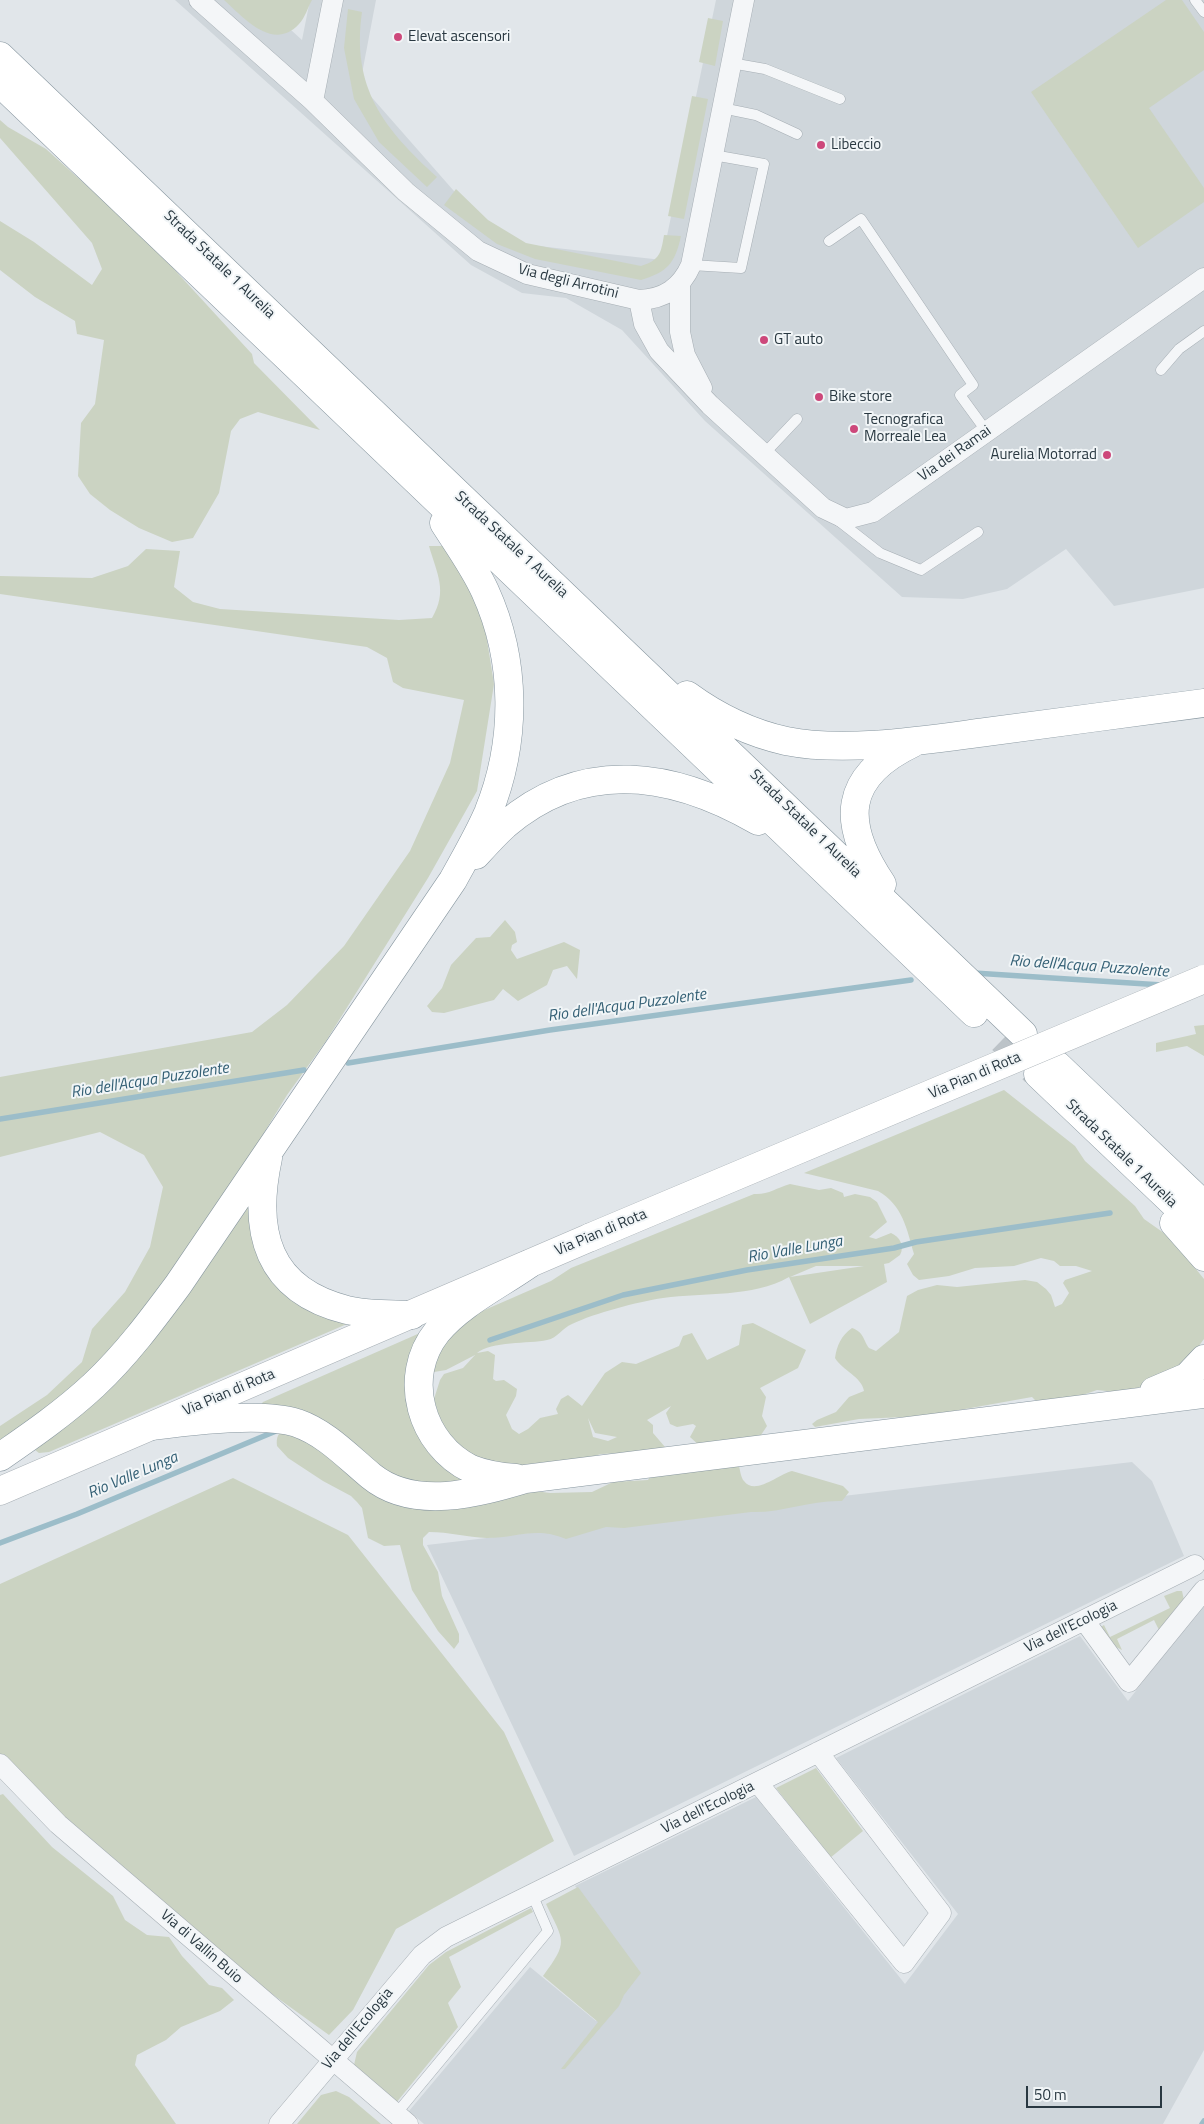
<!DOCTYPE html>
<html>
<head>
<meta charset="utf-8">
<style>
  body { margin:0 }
  #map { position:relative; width:1204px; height:2124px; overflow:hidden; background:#e1e6ea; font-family:"Titillium Web",sans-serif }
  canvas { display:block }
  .scale { position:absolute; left:1026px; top:2086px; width:136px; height:22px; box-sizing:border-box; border:2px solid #293841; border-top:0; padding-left:6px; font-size:15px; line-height:18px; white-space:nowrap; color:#293841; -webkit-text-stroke:4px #f1f5f7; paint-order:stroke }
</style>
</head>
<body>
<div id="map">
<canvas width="1204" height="2124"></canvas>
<div class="scale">50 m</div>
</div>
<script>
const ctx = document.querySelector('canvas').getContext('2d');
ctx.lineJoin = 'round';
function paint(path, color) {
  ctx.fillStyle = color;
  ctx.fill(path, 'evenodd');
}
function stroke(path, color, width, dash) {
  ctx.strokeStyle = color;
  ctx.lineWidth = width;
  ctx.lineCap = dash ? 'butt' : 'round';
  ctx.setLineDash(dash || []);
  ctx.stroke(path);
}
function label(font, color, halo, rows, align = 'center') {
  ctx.font = font + ' "Titillium Web",sans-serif';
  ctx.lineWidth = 4;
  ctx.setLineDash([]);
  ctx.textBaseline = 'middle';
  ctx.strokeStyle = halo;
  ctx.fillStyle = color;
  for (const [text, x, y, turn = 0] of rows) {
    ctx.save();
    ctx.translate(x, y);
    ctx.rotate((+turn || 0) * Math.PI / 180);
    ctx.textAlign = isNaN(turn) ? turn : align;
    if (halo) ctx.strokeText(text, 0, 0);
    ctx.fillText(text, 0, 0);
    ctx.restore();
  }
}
paint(new Path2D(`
  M175,0H258L302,40L310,0H376L360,84L475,215L521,244L662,260L716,0H1204V588L1114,606L1066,549L1007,589L963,599L902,597L705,421L622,330L566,298L522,293L471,265Z
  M1132,1462L1152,1481L1184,1556L574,1856L427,1545Z
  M1204,1603V2050L1163,2124H424L409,2111L530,1967L596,2021L638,1971L575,1886L756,1797L905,1984L958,1914L836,1758L1080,1636L1128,1701Z`), '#cfd6db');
paint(new Path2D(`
  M224,0H312C308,7 305,18 299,24C273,52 244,18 224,0Z
  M1166,0H1182L1204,32V70L1149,108L1204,188V202L1138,248L1031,92Z
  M348,9L362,12C351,88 384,129 437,177L427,187L379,142L354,99L344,48Z
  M708,18L723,21L715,66L699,62Z
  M692,96L708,99L684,219L668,216Z
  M0,120L8,127L46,149L126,221L172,267L252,354L254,363L320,430L258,412L240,419L231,431L219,493L193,538L172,542L139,528L110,510L90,494L78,476L81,423L95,404L104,340L77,334L75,321L35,297L0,270V221L34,242L92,285L102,269L92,243L0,138Z
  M456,189L488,220L526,243L641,266C660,260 661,253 664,235L681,236C675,264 667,272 641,280L535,259L497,244L444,205Z
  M429,546H447L483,615L494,684L477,791L428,878L326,1041L287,1095L222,1202L134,1327L103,1363L0,1447V1426L47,1395L82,1362L92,1329L125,1292L150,1247L163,1187L144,1155L100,1132L0,1157V1077L252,1032L287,1005L344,946L410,851L450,763L464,700L403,688L393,682L387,658L367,647L0,594V576L92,578L128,566L146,549L180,551L174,587L193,602L220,609L399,620L432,618C448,591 437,574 429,546Z
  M505,920L515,932L517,942L512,945L511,950L517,959L564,942L580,950L577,979L567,966L553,970L547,985L518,1001L503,989L494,1000L444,1013L432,1012L427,1006L442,988L451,965L476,938L490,937Z
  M1204,1025V1056L1187,1046L1156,1052V1043L1196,1034L1194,1026Z
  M1004,1090L1075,1146L1085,1161L1135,1206L1144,1219L1171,1238L1204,1279V1339L1193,1354L1168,1378L1156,1384L1116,1392L1097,1390L1077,1397L1038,1403L1032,1397L926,1416L859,1419L815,1427L812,1424L817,1420L836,1412L849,1397L864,1391C862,1377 842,1370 835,1358C837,1345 841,1336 852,1328C864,1332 863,1340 869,1348L876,1351L899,1332L907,1296L918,1290L937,1285L957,1287L1025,1280L1037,1282L1046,1289L1051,1295L1055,1307L1062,1304L1069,1293L1063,1283L1065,1280L1092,1271L1076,1266H1060L1054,1261L1041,1258L1014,1266L975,1268L949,1276L919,1280L913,1275L907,1264L914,1254C907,1230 903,1205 878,1191L804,1173Z
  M790,1184L819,1190L831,1188L843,1193L844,1197L855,1194L870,1197L877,1202L887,1222L869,1237L876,1239L891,1233C900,1237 905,1246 900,1255L889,1263L884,1264L887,1282L810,1324L789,1277C752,1298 705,1292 663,1298C637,1302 595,1313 572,1324C562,1328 558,1338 547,1340C529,1344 491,1341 477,1353L488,1351L495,1355L493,1379L496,1381L504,1380L517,1389L516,1396L506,1415L512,1429L519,1434L528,1429L540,1418L558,1414L556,1409L561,1399L568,1395L582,1406L605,1373L622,1362L636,1364L679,1346L683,1336L692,1333L707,1360L739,1345L742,1325L753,1323L806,1350L798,1368L760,1388L766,1397L762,1416L767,1426L761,1435L702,1448L690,1437L696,1426L693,1424L677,1427L670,1424L666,1413L671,1406L647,1420L653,1425V1433L665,1447V1451L601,1454L577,1461L529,1464L509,1470L488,1466L454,1446L440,1420L434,1399L440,1380L444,1374L463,1368L475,1355L446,1370L434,1372L435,1353L464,1319L551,1281L571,1268L754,1194C768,1195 776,1188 790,1184ZM816,1266H864L790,1277ZM588,1418L595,1433L617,1437L608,1441L593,1437Z
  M251,1191L258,1238L347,1324L49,1452L39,1453L35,1450V1446Z
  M420,1333L423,1339L412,1371L474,1481L418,1487L259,1407L263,1402Z
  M287,1428L407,1508L535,1491L550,1493L592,1492L613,1482L648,1480L651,1475L739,1466C740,1470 741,1478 744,1481C755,1496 779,1474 792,1471L843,1486L849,1492L842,1501C811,1500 782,1513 751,1512L624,1528L606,1527L566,1539C536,1526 517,1538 487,1538C467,1537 449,1532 429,1532L423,1538V1545L438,1572L442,1596L459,1634V1642L454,1649L438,1631L412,1590L400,1545L384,1546L368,1538L362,1508L357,1502L351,1496L323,1481L288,1458L277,1446C276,1437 278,1432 287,1428Z
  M233,1478L348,1535L504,1732L554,1841L396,1929L353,2010L329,2035L215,1953L0,1758V1584Z
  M1177,1591H1182L1184,1600L1160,1632L1154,1620L1117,1639L1122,1650L1112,1645L1099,1628L1104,1625L1110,1637L1170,1608L1164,1596Z
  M816,1768L863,1831L830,1858L776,1788Z
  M3,1794L52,1847L113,1896L125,1920L147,1935L169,1937L182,1956L209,1985L222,1988L234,2000L220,2011L181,2027L166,2040L137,2055L135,2065L176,2124H0V1795Z
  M578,1887L641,1973L624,1995L619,2006L565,2069H561L598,2022L543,1976C569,1941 564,1942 546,1904Z
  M531,1908L533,1912L449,1957L461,1987L448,2003L458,2027L396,2103L359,2074L354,2065L357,2052L429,1965L446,1952Z
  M336,2091L349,2097L381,2124H297L321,2095Z`), '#cbd3c2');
stroke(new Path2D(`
  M974,973L1162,985
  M348,1063L550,1030L911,980
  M0,1119L304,1070
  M490,1340L623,1295L747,1270L894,1248L916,1242L1110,1213
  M0,1543L77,1514L276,1431
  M1202,2124L1204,2121`), '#9cbdc9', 5.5);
stroke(new Path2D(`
  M1002,1040L1035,1072`), '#bcc3c8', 28, [28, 14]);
const lane = new Path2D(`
  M1195,0L1204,12
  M731,63L765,69L840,99
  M722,108L756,115L797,134
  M829,241L861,219L973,385L960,395L987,432
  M691,265L741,268L764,164L713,155
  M1161,370L1179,349L1204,331
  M764,454L797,419
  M839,521L880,553L921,570L978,532
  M396,2114L548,1931L532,1894`);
const street = new Path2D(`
  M199,0L313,101L406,192L478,251L527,274L639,300C664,299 681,288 691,265L744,0
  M313,101L333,0
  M680,284V332L685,355L702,388
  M639,300L644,324L659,351L710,405L823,508L846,519L873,512L1204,278
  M1084,1620L1129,1682L1204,1590
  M0,1764L58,1824L408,2124
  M758,1783L904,1963L941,1913L818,1752
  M279,2124L422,1955L446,1937L1195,1565`);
const secondary = new Path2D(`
  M0,1491L591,1237`);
const highway = new Path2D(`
  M0,56L1023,1034
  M0,83L974,1013
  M687,695C717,717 750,733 786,741C846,753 925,740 986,732C1059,722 1131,713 1204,703
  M476,855C485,845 495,834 505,825C584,757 675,773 758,821
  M882,884C841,823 842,777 913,743
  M1057,1065L1204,1205
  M1038,1074L1204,1232
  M268,1158C252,1232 267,1290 347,1310C368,1315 391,1314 412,1315
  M1174,1223L1204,1257
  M1154,1391L1187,1377L1204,1359
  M153,1426C190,1421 262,1412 297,1423C326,1433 348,1457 371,1476C414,1511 478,1493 525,1479L1204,1394
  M0,1457C32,1435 65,1412 94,1385C126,1355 152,1320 178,1285L453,880C465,858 478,836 488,813C517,742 517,661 485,591C474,567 458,545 444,523
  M516,1478C501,1477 486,1475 471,1469C421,1445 401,1377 437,1332C460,1304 499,1285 529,1264`);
stroke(lane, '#a6aeb4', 11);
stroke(street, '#a6aeb4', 21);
stroke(secondary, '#a6aeb4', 29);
stroke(highway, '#8897a0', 29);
stroke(lane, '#f4f6f8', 10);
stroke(street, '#f4f6f8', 20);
stroke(secondary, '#fff', 28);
stroke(highway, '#fff', 28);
const secondaryBridge = new Path2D(`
  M591,1237L1204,979`);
stroke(secondaryBridge, '#a6aeb4', 29, []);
stroke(secondaryBridge, '#fff', 28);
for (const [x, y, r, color] of [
  [398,37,5,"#cd487b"],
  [821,145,5,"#cd487b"],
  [764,340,5,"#cd487b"],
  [819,397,5,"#cd487b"],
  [854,429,5,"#cd487b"],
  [1107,455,5,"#cd487b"]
]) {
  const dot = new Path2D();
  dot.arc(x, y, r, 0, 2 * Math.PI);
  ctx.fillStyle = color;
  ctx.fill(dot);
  stroke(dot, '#f1f5f7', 2);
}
label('15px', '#293841', '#f1f5f7', [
  ["Elevat ascensori",408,37],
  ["Libeccio",831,145],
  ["GT auto",774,340],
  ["Bike store",829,397],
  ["Tecnografica",864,420],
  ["Morreale Lea",864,437],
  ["Aurelia Motorrad",1097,455,"right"]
], 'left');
label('15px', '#293841', '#f1f5f7', [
  ["Strada Statale 1 Aurelia",219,265,44],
  ["Via degli Arrotini",568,282,14],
  ["Via dei Ramai",955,454,-35],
  ["Strada Statale 1 Aurelia",511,545,43],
  ["Strada Statale 1 Aurelia",805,824,44],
  ["Via Pian di Rota",975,1076,-23],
  ["Strada Statale 1 Aurelia",1121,1154,44],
  ["Via Pian di Rota",601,1233,-23],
  ["Via Pian di Rota",229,1393,-23],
  ["Via dell'Ecologia",1071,1627,-26],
  ["Via dell'Ecologia",708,1808,-26],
  ["Via di Vallin Buio",201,1947,41],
  ["Via dell'Ecologia",358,2029,-50]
]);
label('italic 16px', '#346075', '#f1f5f7', [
  ["Rio dell'Acqua Puzzolente",1089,967,4],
  ["Rio dell'Acqua Puzzolente",627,1006,-8],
  ["Rio dell'Acqua Puzzolente",150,1081,-9],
  ["Rio Valle Lunga",795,1250,-10],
  ["Rio Valle Lunga",133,1476,-23]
]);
</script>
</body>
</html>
